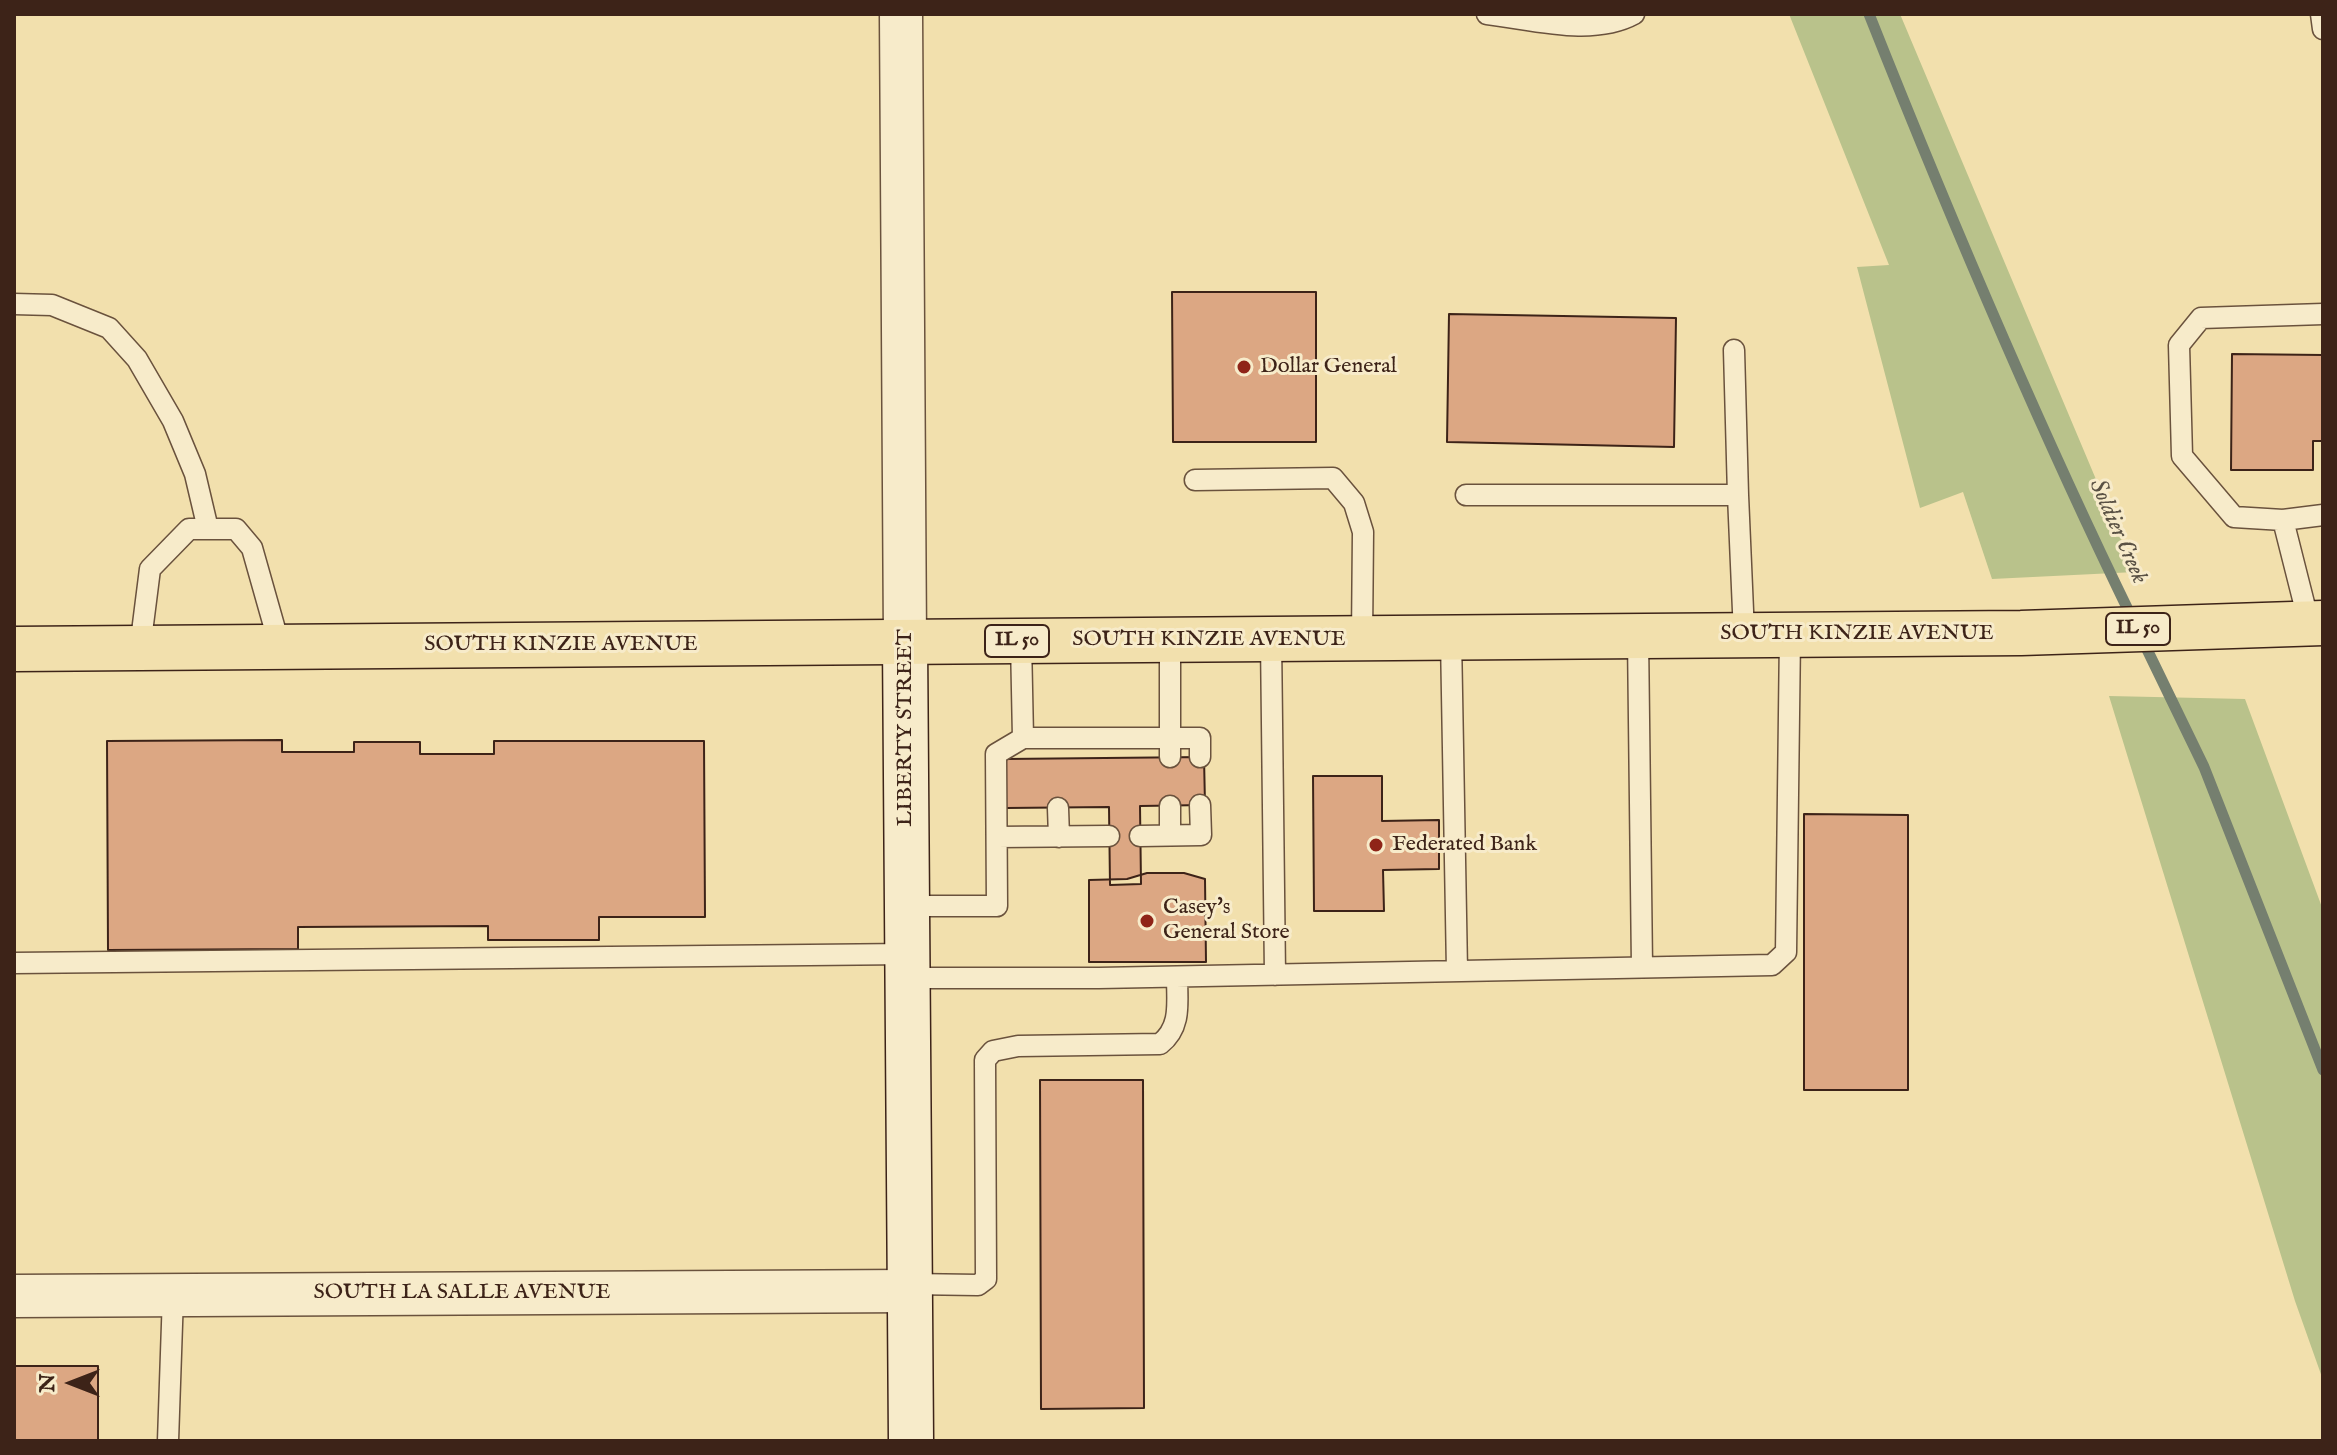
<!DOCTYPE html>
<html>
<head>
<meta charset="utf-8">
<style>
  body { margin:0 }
  #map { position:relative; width:2337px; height:1455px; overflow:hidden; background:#f2e0ad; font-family:"IM FELL English",serif }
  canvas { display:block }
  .frame { position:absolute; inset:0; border:16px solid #3d2318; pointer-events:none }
  .north { position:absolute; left:32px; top:1343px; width:80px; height:80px; -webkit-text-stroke:6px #f7ebca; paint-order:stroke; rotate:270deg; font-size:22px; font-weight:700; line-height:32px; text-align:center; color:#3d2318 }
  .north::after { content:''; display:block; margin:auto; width:28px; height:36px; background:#3d2318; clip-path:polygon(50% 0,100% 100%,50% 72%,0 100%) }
</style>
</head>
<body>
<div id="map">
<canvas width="2337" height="1455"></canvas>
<div class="frame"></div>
<div class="north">N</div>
</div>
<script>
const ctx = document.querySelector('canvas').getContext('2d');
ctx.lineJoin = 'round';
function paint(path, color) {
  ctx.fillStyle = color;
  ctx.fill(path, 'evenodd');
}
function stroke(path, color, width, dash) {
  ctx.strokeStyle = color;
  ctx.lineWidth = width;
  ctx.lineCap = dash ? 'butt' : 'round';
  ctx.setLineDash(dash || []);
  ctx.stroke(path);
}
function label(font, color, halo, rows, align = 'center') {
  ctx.font = font + ' "IM FELL English",serif';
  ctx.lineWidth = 6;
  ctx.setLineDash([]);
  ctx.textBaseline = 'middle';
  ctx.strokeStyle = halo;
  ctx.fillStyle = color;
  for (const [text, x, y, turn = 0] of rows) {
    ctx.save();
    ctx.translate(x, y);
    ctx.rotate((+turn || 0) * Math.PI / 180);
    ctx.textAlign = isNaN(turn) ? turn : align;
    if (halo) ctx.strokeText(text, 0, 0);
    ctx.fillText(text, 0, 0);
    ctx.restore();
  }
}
paint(new Path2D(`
  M1789,14H1900L2135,572L1992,579L1963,492L1920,508L1857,267L1889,265Z
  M2109,696L2245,699L2323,910V1380L2295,1301Z`), '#b9c28b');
stroke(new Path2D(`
  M1869,14C1950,218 2036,421 2132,618
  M2141,637L2204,767L2323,1070`), '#757f6f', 11);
const building = new Path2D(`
  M1172,292H1316V442H1173Z
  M1449,314L1676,318L1674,447L1447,442Z
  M2232,354L2323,355V441H2313V470H2231Z
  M282,740V752H354V742H420V754H494V741H704L705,917H599V940H488V926L298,927V949L108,950L107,741Z
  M1204,757L1205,805L1140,806L1141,884L1110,885L1109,807L1006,808L1005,759Z
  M1313,776H1382V821L1439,820V869L1383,870L1384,911H1314Z
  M1804,814L1908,815V1090H1804Z
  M1147,873H1184L1205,879L1206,962H1089V880L1127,879Z
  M1040,1080H1143L1144,1408L1041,1409Z
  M14,1366H98V1441H14Z`);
paint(building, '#dca783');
stroke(building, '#3d2318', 2);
const lane = new Path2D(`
  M1487,14C1532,19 1592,37 1634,14
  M2321,14L2323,29
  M14,304L52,305L109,328L137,359L173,421L195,474L208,529
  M1734,350L1738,495
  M1195,480L1333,478L1354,503L1363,532L1362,638
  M1466,495H1738L1744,634
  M2283,520L2323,515
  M2309,623L2283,520L2234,517L2182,456L2179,345L2201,318L2323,314
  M1638,637L1642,967
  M1451,638L1457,971
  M1271,639L1275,975
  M1021,641L1023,738
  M140,648L150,569L189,529H236L252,548L280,647
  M1170,757V640
  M1170,806V835
  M1058,808L1059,837
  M1140,836L1201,835L1200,805
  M997,837L1109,836
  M907,906H997L996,754L1023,738H1200V757
  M14,963L908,954
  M908,978H1099L1772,965L1786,952L1790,635
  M910,1284L978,1285L986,1279L985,1060L993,1051L1018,1046L1160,1044C1182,1027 1177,1002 1177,977
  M168,1441L173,1295`);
const street = new Path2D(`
  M901,14L905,642
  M14,1296L910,1291`);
const secondary = new Path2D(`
  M905,642L911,1441`);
const primary = new Path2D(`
  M14,649L2021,633L2323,623`);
stroke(lane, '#6a523d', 23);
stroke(street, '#6a523d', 45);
stroke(secondary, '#3d2318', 47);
stroke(primary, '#3d2318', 47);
stroke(lane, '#f7ebca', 20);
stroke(street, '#f7ebca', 42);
stroke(secondary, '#f7ebca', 44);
stroke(primary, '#f2e0ad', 44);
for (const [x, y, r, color] of [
  [1244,367,8,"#8f2418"],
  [1376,845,8,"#8f2418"],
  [1147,921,8,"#8f2418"]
]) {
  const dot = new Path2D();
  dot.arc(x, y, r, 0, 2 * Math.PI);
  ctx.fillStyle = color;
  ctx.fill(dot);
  stroke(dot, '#f7ebca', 3);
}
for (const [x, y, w] of [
  [2138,629,64],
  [1017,641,64]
]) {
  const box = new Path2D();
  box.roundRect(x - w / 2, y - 16, w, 32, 6);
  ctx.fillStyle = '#f7ebca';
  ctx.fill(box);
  stroke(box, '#3d2318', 2);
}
label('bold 20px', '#3d2318', null, [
  ["IL 50",2138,629],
  ["IL 50",1017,641]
]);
label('22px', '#3d2318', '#f7ebca', [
  ["Dollar General",1260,367],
  ["Federated Bank",1392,845],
  ["Casey's",1163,908],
  ["General Store",1163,933]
], 'left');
label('22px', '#3d2318', '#f7ebca', [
  ["SOUTH KINZIE AVENUE",1857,634],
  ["SOUTH KINZIE AVENUE",1209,640],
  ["SOUTH KINZIE AVENUE",561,645],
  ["LIBERTY STREET",906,728,-90],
  ["SOUTH LA SALLE AVENUE",462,1293]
]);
label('italic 24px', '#595144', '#f7ebca', [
  ["Soldier Creek",2117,532,66]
]);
</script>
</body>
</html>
